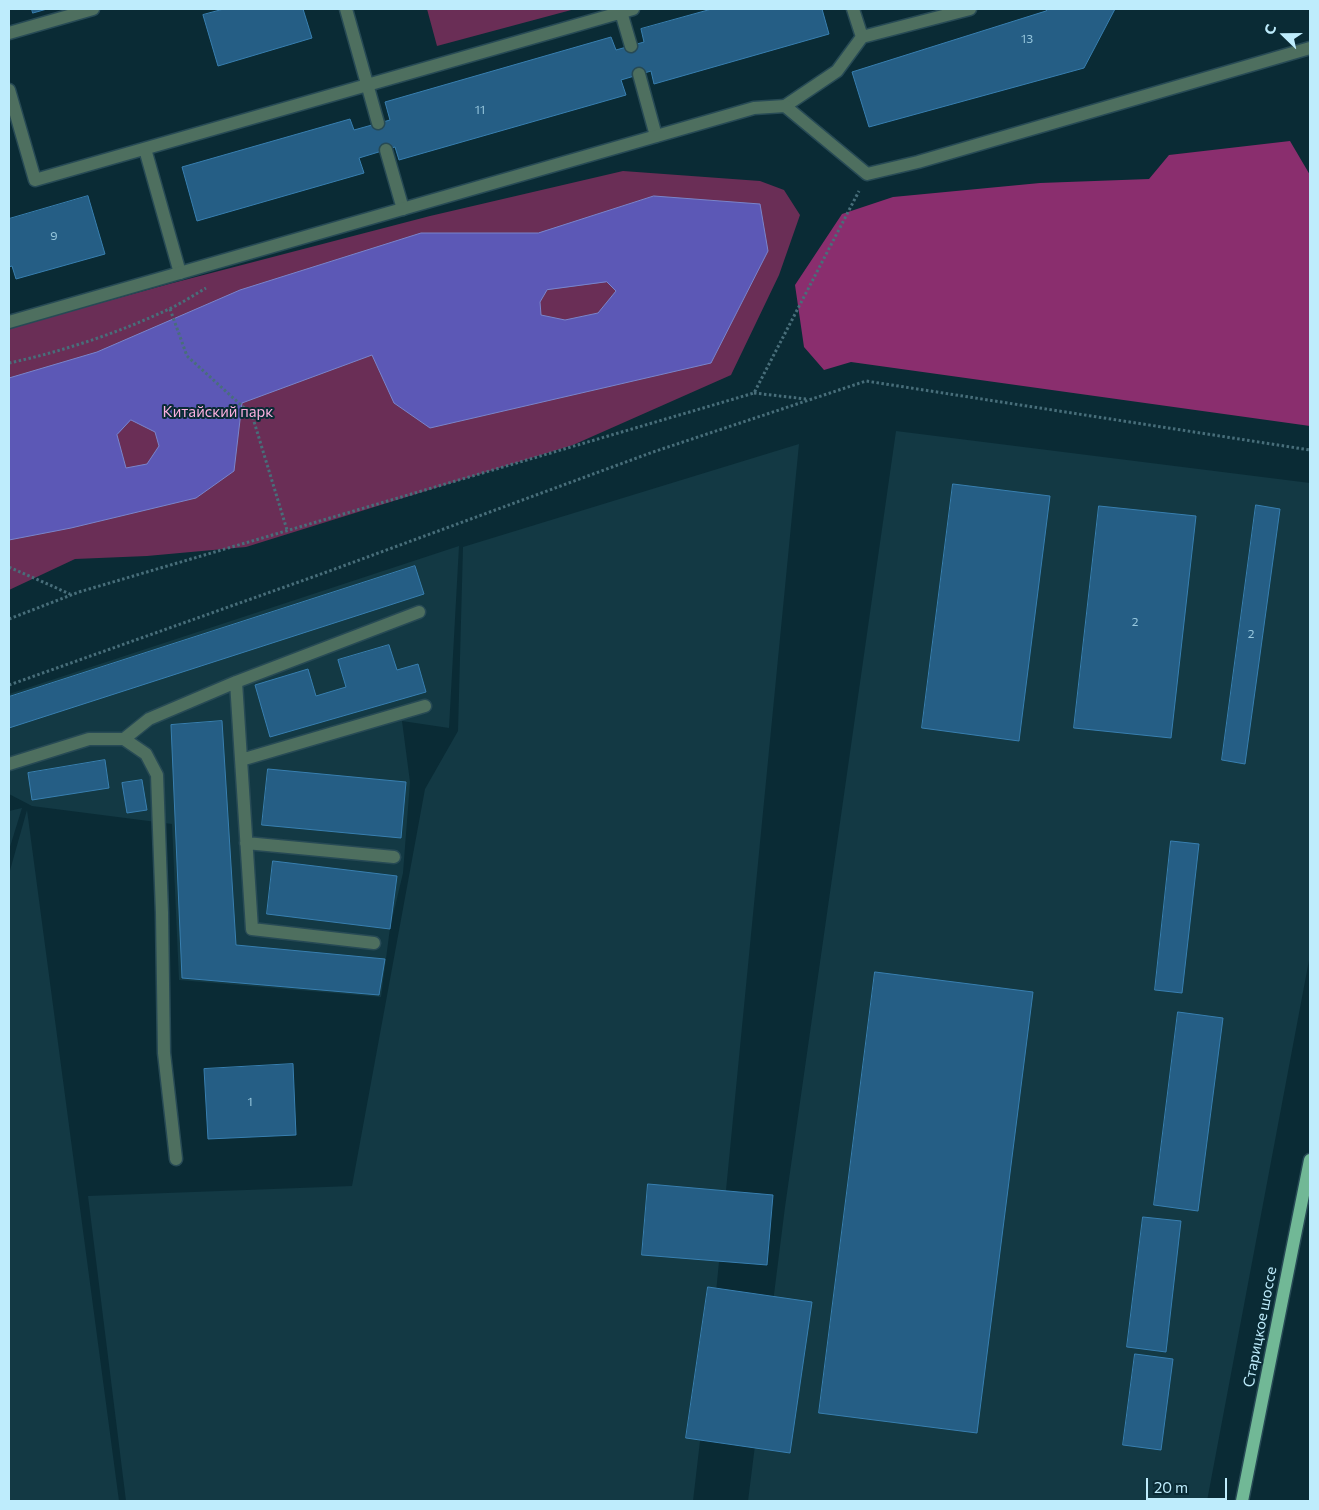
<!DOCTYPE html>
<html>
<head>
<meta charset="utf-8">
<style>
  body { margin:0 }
  #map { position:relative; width:1319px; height:1510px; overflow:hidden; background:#0a2b35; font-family:Commissioner,sans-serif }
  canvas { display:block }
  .frame { position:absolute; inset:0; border:10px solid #beecfc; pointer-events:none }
  .north { position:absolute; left:1259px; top:10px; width:50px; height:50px; -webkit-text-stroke:4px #0a2b35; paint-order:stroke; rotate:292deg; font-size:14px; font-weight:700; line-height:20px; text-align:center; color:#beecfc }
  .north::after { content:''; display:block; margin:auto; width:18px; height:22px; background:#beecfc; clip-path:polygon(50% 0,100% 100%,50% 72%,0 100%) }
  .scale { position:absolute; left:1146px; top:1478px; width:81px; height:22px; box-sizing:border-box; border:2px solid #beecfc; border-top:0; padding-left:6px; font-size:15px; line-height:18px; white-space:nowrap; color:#beecfc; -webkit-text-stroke:4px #0a2b35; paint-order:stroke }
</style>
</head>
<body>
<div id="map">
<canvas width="1319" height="1510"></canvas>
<div class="frame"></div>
<div class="north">С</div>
<div class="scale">20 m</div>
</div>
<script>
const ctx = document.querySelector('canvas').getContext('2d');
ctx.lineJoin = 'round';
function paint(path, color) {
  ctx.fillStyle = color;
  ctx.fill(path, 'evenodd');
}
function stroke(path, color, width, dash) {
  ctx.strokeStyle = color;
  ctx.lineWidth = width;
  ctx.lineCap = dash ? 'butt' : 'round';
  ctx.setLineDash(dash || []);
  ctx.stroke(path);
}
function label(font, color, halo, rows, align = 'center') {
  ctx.font = font + ' Commissioner,sans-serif';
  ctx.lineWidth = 4;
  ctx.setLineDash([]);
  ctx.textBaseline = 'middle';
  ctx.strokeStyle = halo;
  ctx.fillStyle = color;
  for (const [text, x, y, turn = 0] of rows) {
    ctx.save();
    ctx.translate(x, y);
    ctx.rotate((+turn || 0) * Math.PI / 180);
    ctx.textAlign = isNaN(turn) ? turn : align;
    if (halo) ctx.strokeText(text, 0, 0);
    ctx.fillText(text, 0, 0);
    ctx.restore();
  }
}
paint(new Path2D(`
  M896,431L1310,483V955L1207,1501H748L785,1207Z
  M799,444L709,1364L693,1501H126L88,1196L352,1186L425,789L458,731L463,547Z
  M459,546L449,728L402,721L410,782L403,873L390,928L381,997L179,980L172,824L32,806L9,794V694Z
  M22,808L9,850V811Z
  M27,810L119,1501H9V874Z`), '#133944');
paint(new Path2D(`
  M427,9H575L437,46Z
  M623,171L760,181L784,190L800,215L779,275L731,375L573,445L246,547L147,556L75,559L9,590V328L169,284L430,216Z`), '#6a2e56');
paint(new Path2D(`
  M1290,141L1310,175V426L851,362L824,370L804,347L795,285L842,214L893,197L1040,183L1149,179L1169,155Z`), '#8a2e6e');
const water = new Path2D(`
  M654,196L760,204L768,251L711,363L430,428L394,403L372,355L242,403L234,471L196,498L71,528L9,540V378L97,352L240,290L421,233H538ZM607,282L616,291L598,313L565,320L541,315L540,302L547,290ZM131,420L155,432L159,446L147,464L126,468L117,435Z`);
paint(water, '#5c58b6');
stroke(water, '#7984cb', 1);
const building = new Path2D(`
  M32,9H47L33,13Z
  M224,9H303L312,38L218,66L203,15Z
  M712,9H822L829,34L654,84L651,71L621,80L626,95L399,160L395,147L359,158L364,173L197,221L182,167L350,119L354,130L390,120L385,102L611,37L616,50L644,42L641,29Z
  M1047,9H1115L1084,68L869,127L852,72L1046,11Z
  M88,196L105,254L16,279L12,266L9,267V219Z
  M953,484L1050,496L1019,741L922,728Z
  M1256,505L1280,509L1245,764L1222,760Z
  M1099,506L1196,516L1171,738L1074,728Z
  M415,566L424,594L9,728V697Z
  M389,645L397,670L418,664L426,692L270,737L255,685L308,669L316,696L346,687L338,660Z
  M222,721L236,945L385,959L379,995L182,978L171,725Z
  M105,760L109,788L32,800L28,773Z
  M268,769L406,782L401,838L262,825Z
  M142,780L147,810L127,813L122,783Z
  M1171,841L1199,844L1182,993L1155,990Z
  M273,861L397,876L390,929L267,914Z
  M875,972L1033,992L977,1433L819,1413Z
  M1178,1012L1223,1018L1198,1211L1154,1205Z
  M293,1064L296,1135L208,1139L204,1069Z
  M648,1184L773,1195L767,1265L642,1255Z
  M1143,1217L1181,1221L1166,1352L1127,1347Z
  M708,1287L812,1302L790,1453L686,1438Z
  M1135,1354L1173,1359L1161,1450L1123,1445Z`);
paint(building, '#255e85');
stroke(building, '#387fb0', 1);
const lane = new Path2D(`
  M346,9L378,123
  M621,12L631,46
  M9,33L93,9
  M862,37L970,9
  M639,74L656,136
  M9,90L35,180L633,9
  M785,106L837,71L862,37L853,9
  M145,149L180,273
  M386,150L403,209
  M236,682L252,929L374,943
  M124,739L149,719L236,682L419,612
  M241,760L425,706
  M9,764L89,739H124L146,754L157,775L162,913L164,1053L176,1159
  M246,843L394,857`);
const street = new Path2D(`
  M9,322L754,108L785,106L867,174L918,162L1310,48`);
const primary = new Path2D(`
  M1242,1501L1310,1160`);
stroke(lane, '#274a55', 15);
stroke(street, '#274a55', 15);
stroke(primary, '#274a55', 15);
stroke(new Path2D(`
  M170,309L187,356L252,415L287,530
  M9,363C61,352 121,332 169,309C182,303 194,295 206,288
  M754,393L806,399
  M9,567L70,594
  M9,619L79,592L754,393L859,191
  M9,685L324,573L653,452L866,381L1310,450`), '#486e7a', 3, [2.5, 2.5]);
stroke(lane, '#4e6f5f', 12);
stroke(street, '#4e6f5f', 12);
stroke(primary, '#71b896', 12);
label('12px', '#98c8de', null, [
  ["13",1027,39],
  ["11",480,110],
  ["9",54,236],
  ["2",1135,622],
  ["2",1251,634],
  ["1",250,1102]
]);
label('15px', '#faafdd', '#0a2b35', [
  ["Китайский парк",218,412]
]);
label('15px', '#beecfc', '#0a2b35', [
  ["Старицкое шоссе",1260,1327,-79]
]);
</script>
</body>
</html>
